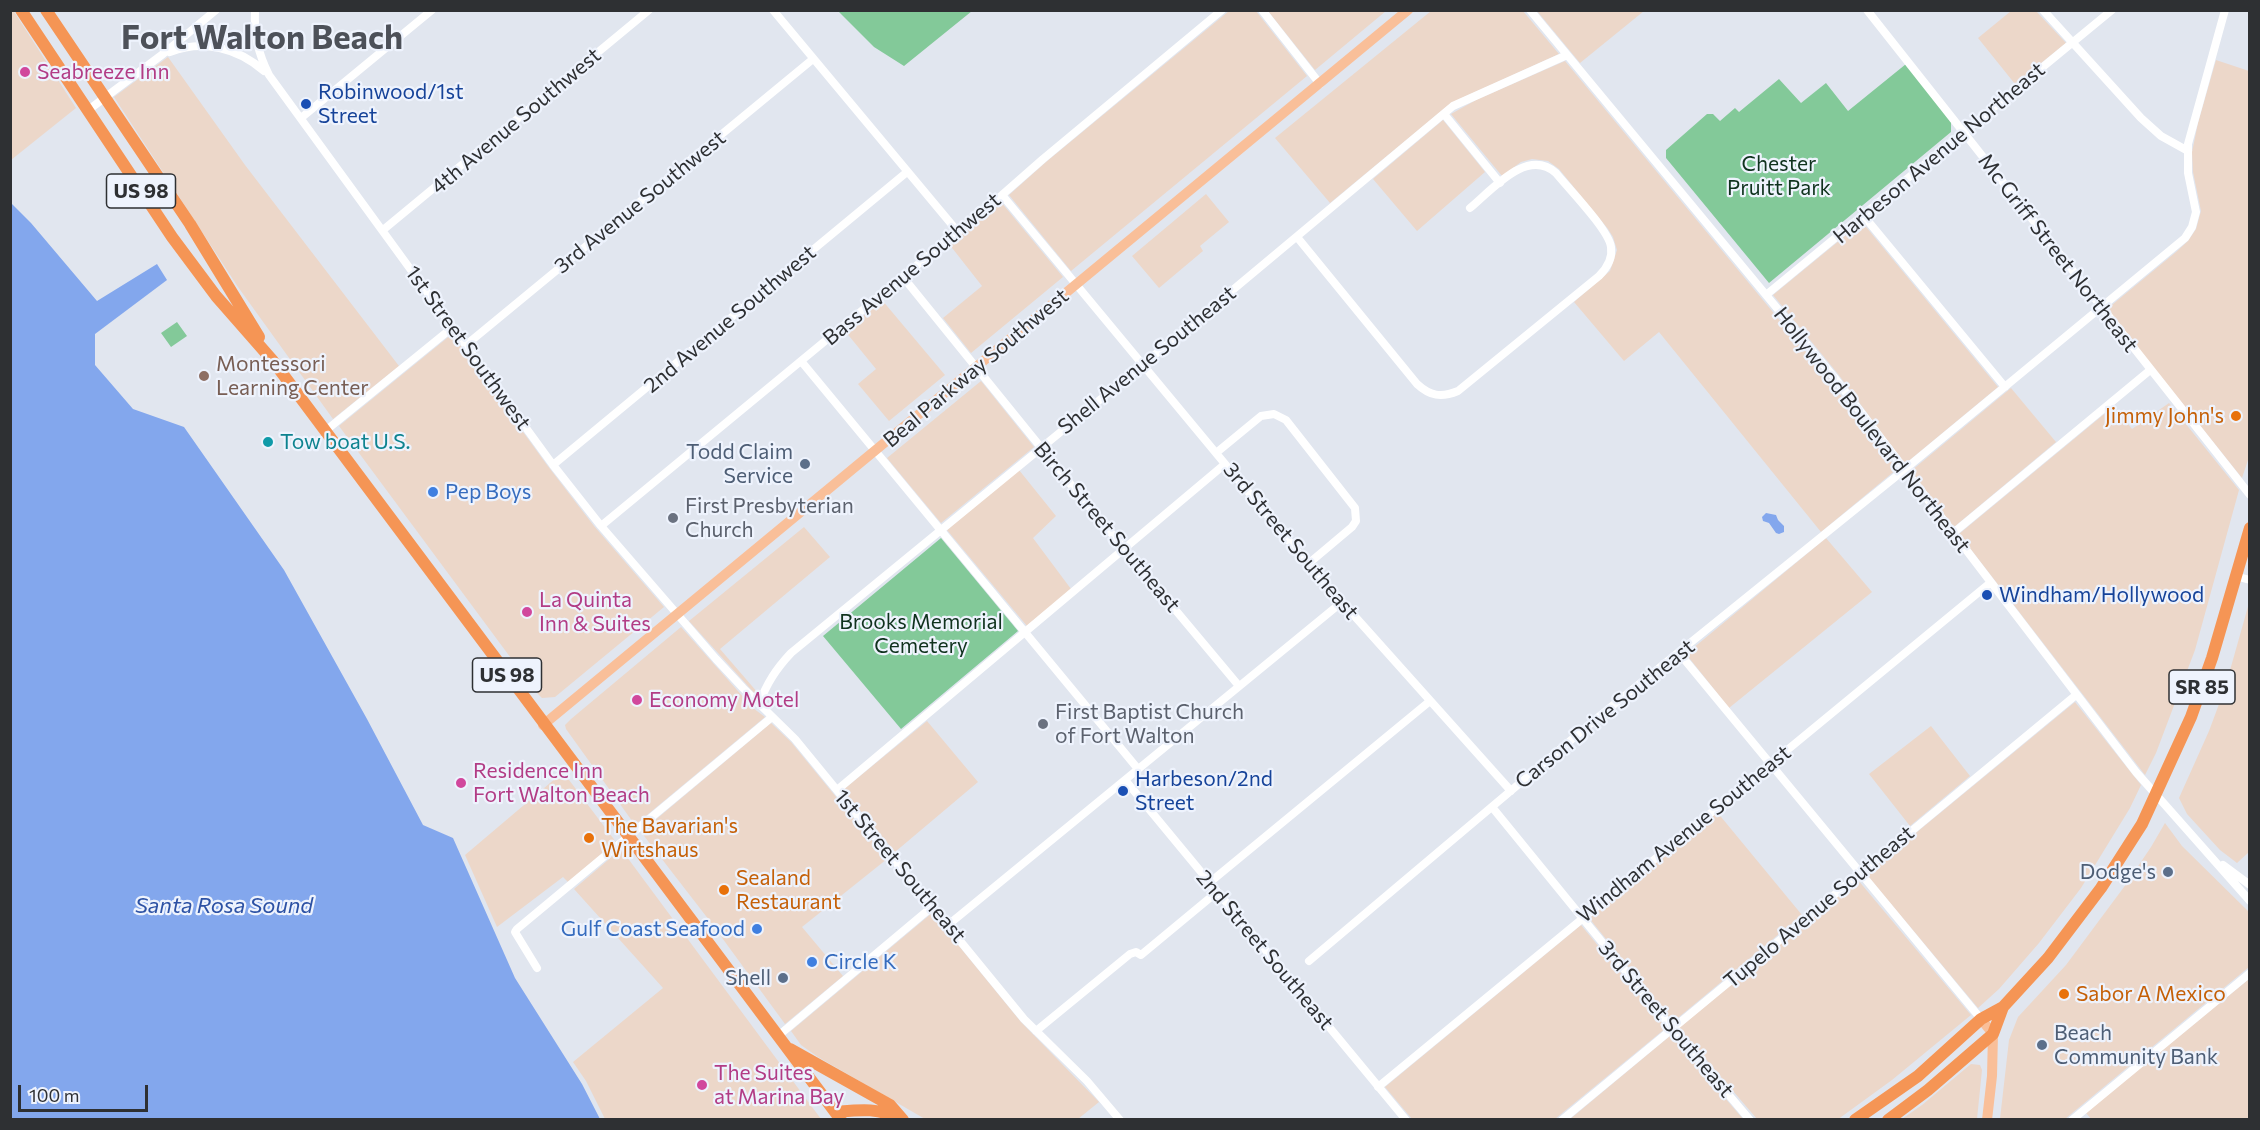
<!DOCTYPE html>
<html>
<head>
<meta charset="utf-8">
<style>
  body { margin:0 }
  #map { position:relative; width:2260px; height:1130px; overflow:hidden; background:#e1e6ef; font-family:Commissioner,sans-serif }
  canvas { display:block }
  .frame { position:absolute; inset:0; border:12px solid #2e3033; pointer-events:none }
  .scale { position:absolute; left:18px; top:1085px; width:130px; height:27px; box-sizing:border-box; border:3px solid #2e3033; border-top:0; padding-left:8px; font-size:18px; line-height:21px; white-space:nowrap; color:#2e3033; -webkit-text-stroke:4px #eef3fd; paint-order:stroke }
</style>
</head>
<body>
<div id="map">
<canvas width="2260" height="1130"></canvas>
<div class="frame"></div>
<div class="scale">100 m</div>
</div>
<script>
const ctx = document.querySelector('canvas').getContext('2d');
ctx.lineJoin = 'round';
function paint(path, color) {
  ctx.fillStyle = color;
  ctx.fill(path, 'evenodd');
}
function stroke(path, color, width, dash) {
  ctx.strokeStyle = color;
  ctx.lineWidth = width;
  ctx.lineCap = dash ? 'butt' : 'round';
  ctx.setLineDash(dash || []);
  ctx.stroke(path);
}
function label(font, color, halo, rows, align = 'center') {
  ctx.font = font + ' Commissioner,sans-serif';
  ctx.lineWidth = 4.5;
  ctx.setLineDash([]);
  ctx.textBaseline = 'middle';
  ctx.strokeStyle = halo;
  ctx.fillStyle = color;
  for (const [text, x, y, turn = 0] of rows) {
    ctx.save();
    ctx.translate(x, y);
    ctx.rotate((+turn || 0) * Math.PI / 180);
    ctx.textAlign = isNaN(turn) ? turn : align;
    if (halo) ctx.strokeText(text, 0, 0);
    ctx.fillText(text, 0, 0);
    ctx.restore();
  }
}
paint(new Path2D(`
  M13,10L76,108L11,160L10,11Z
  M1229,11H1256L1307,76L1071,271L1009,195L1046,162Z
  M1268,11H1386L1315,70Z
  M1431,11H1523L1559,54L1451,103L1330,203L1275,138Z
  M1537,11H1644L1580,63Z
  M2011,11H2036L2066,43L2015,84L1978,38Z
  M168,57L245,165L399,366L333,419L238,287L114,97Z
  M2216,60L2249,71L2250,454L2242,478L2107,309L2176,252L2188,241L2196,229L2201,211L2193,172L2192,152L2198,123Z
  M1565,61L1830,381L1897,469L1821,532L1659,332L1624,361L1574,302L1610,271L1617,250L1613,237L1608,229L1559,169L1548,161L1532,159L1521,162L1502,176L1451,114L1476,100Z
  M1443,120L1485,172L1417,231L1373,179Z
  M1206,194L1229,222L1200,246L1203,251L1159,288L1132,256Z
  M1001,202L1063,277L971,353L943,318L982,286L949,244Z
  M1862,222L1998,387L1905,464L1838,374L1773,295Z
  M882,300L945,375L889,421L858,384L876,369L845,331Z
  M452,334L547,465L594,526L664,607L555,697L542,698L536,692L339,426Z
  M981,381L1034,447L941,523L887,458Z
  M2011,388L2056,442L1954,527L1911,471Z
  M2169,403L2239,490L2195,650L2156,753L2145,775L1959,534L2114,406L2132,429Z
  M1019,470L1056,516L1033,538L1071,589L1027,626L947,530Z
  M804,527L830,557L720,649L758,693L757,696L689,621Z
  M1826,538L1872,592L1729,708L1686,654Z
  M2249,603V852L2237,863L2220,850L2187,814L2179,798L2209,731L2225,688Z
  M681,627L753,708L765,717L635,825L566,729L565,725L571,719Z
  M2075,702L2141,785L2130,808L2081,888L2039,943L1999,989L1978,1008L1866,874Z
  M927,721L978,782L895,852L843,790Z
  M771,723L791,742L887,859L802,927L843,976L785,1024L709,920L641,832Z
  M1931,726L1970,776L1910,826L1869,774Z
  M563,772L616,842L568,882L563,877L497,927L465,855Z
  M1717,812L1802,915L1673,1022L1589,918Z
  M2165,823L2182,846L2249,912V967L2065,1119H2000L2009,1040L2018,1017L2066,965L2124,887L2151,847Z
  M621,849L821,1119H605L586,1081L573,1062L663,988L574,889Z
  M1858,880L1971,1015L1892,1080L1837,1120L1757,1119L1679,1028Z
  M932,913L1021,1022L1099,1102L1078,1119H925L818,1057L801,1045L791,1031Z
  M1581,925L1666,1028L1555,1119H1412L1385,1087Z
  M2249,979V1119L2092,1120L2086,1113Z
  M1671,1035L1743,1119L1569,1120Z
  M1971,1064L1980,1065L1982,1070L1977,1119H1902L1922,1105Z`), '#ecd7c9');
paint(new Path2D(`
  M838,11H972L904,66L874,47Z
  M1906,64L1951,122V132L1769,283L1666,158V150L1707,114H1713L1720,121L1735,108L1739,112L1779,79L1801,103L1826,83L1848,111Z
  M177,322L187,336L171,347L161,333Z
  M941,538L1018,631L901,729L823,636Z`), '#83c999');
paint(new Path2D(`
  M10,202L31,223L97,301L157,264L167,280L95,334V365L133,409L184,427L284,570L367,719L423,825L453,838L515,978L582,1084L600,1119H11Z
  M1766,513L1776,515L1778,520L1784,526V532L1779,534L1776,533L1769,523L1763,521L1762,517Z`), '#83a7ed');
stroke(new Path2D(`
  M255,10C254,35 258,53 269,75L553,465L601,526L716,659L743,688L795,739L1024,1019L1087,1081L1120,1120
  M773,10L958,232
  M1262,10L1320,84
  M1530,10L1834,377L2136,772L2250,901
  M1867,10L2250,495
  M2043,10L2141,118L2161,136L2188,151
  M170,52C203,39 238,48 264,71
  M87,111L163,54L216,10
  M1444,114L1500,183
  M301,118L432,10
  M1002,195L1308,564L1511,791
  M1863,215L2005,387
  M383,230L649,10
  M1297,237L1417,384C1430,396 1441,398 1458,391L1599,276C1607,268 1613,259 1611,247C1609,230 1568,188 1556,173C1527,147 1492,190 1470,208
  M903,277L1081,497L1239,686
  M1766,295L2112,10
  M466,345L813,59
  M801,361L1138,769
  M324,432L453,327
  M1216,453L1261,416L1274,414L1286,420L1355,508L1356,521L1352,527L1308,564
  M553,465L907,172
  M601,526L1002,195L1043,159L1222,10
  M1952,534L2149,371
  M2235,576L2250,580
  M1679,653L1981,1019
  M759,704C767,683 776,669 791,653L1174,339L1453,106L1567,55
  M1125,780L1406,1120
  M837,790L1225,464
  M1492,807L1672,1028L1750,1120
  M2223,865L2250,885
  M1209,883L1430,701
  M948,925L1342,602
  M1309,961L1596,719L1904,470L2185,238L2192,227L2196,212L2188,173V144L2225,10
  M537,968L515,932L517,929L772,717
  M1036,1031L1130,954L1136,952L1141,955L1217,892
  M778,1036L933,906
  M1378,1087L1990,583
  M1562,1120L2076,695
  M2072,1120L2250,973`), '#fff', 8);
stroke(new Path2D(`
  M543,725L1408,10
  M1981,1019L1993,1034L1992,1076L1987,1120`), '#f9bf99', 10);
stroke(new Path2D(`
  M21,10L172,237L216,296L273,361L841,1120
  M46,10L190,224L259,337
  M790,1049L890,1105L903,1120
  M836,1112C858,1110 879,1107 899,1119
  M1855,1120L1918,1076L1981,1019L2003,1007L2048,958L2101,888L2142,824L2191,717L2212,658L2250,528
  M1888,1120L1928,1090L1993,1034L2003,1007`), '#f59555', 12);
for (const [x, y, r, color] of [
  [25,72,6,"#d1479c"],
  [306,104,6,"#1a4fb4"],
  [204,376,6,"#8d6e63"],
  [2236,416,6,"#e8710a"],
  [268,442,6,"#0f9aa8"],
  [805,464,6,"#5c6f8a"],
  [433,492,6,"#3f7fe0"],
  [673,518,6,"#6b7280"],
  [1987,595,6,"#1a4fb4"],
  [527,612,6,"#d1479c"],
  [637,700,6,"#d1479c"],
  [1043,724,6,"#6b7280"],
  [461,783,6,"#d1479c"],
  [1123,791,6,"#1a4fb4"],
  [589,838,6,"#e8710a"],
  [2168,872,6,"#5c6f8a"],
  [724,890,6,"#e8710a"],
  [757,929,6,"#3f7fe0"],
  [812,962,6,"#3f7fe0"],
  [783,978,6,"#5c6f8a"],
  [2064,994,6,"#e8710a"],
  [2042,1045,6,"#5c6f8a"],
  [702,1085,6,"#d1479c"]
]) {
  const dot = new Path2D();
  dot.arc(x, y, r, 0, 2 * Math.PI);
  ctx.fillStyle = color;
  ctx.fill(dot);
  stroke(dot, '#eef3fd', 2);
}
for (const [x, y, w] of [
  [141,191,69],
  [507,675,69],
  [2202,687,66]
]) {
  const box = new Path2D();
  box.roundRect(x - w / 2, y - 17, w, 34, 4.5);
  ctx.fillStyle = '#eef3fd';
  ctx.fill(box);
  stroke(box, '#2e3033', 1.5);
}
label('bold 20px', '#2e3033', null, [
  ["US 98",141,191],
  ["US 98",507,675],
  ["SR 85",2202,687]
]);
label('21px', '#b23c85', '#eef3fd', [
  ["Seabreeze Inn",37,72],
  ["La Quinta",539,600],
  ["Inn & Suites",539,624],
  ["Economy Motel",649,700],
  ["Residence Inn",473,771],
  ["Fort Walton Beach",473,795],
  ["The Suites",714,1073],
  ["at Marina Bay",714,1097]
], 'left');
label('21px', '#164399', '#eef3fd', [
  ["Robinwood/1st",318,92],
  ["Street",318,116],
  ["Windham/Hollywood",1999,595],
  ["Harbeson/2nd",1135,779],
  ["Street",1135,803]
], 'left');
label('21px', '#2e3033', '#eef3fd', [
  ["4th Avenue Southwest",516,121,-40],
  ["Harbeson Avenue Northeast",1939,153,-40],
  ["3rd Avenue Southwest",640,202,-39],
  ["Mc Griff Street Northeast",2058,253,52],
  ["Bass Avenue Southwest",912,269,-40],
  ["2nd Avenue Southwest",730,319,-40],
  ["1st Street Southwest",468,348,54],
  ["Shell Avenue Southeast",1147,360,-39],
  ["Beal Parkway Southwest",976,368,-40],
  ["Hollywood Boulevard Northeast",1872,430,52],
  ["Birch Street Southeast",1107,527,50],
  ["3rd Street Southeast",1291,541,50],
  ["Carson Drive Southeast",1605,714,-39],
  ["Windham Avenue Southeast",1684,834,-39],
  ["1st Street Southeast",900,866,50],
  ["Tupelo Avenue Southeast",1819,907,-40],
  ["2nd Street Southeast",1265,950,50],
  ["3rd Street Southeast",1666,1019,50]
]);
label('21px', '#0f321d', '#eef3fd', [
  ["Chester",1779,164],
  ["Pruitt Park",1779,188],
  ["Brooks Memorial",921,622],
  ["Cemetery",921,646]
]);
label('21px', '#785e54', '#eef3fd', [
  ["Montessori",216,364],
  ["Learning Center",216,388]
], 'left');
label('21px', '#c56008', '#eef3fd', [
  ["Jimmy John's",2224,416,"right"],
  ["The Bavarian's",601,826],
  ["Wirtshaus",601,850],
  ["Sealand",736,878],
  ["Restaurant",736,902],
  ["Sabor A Mexico",2076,994]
], 'left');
label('21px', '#0d838f', '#eef3fd', [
  ["Tow boat U.S.",280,442]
], 'left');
label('21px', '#4e5e75', '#eef3fd', [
  ["Todd Claim",793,452],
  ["Service",793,476],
  ["Dodge's",2156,872],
  ["Shell",771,978],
  ["Beach",2054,1033,"left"],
  ["Community Bank",2054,1057,"left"]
], 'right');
label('21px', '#366cbe', '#eef3fd', [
  ["Pep Boys",445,492],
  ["Gulf Coast Seafood",745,929,"right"],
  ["Circle K",824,962]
], 'left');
label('21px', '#5b616d', '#eef3fd', [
  ["First Presbyterian",685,506],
  ["Church",685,530],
  ["First Baptist Church",1055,712],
  ["of Fort Walton",1055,736]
], 'left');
label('italic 22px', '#2c51a4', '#eef3fd', [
  ["Santa Rosa Sound",224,906]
]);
label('bold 33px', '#4d5159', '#eef3fd', [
  ["Fort Walton Beach",262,38]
]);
</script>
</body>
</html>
